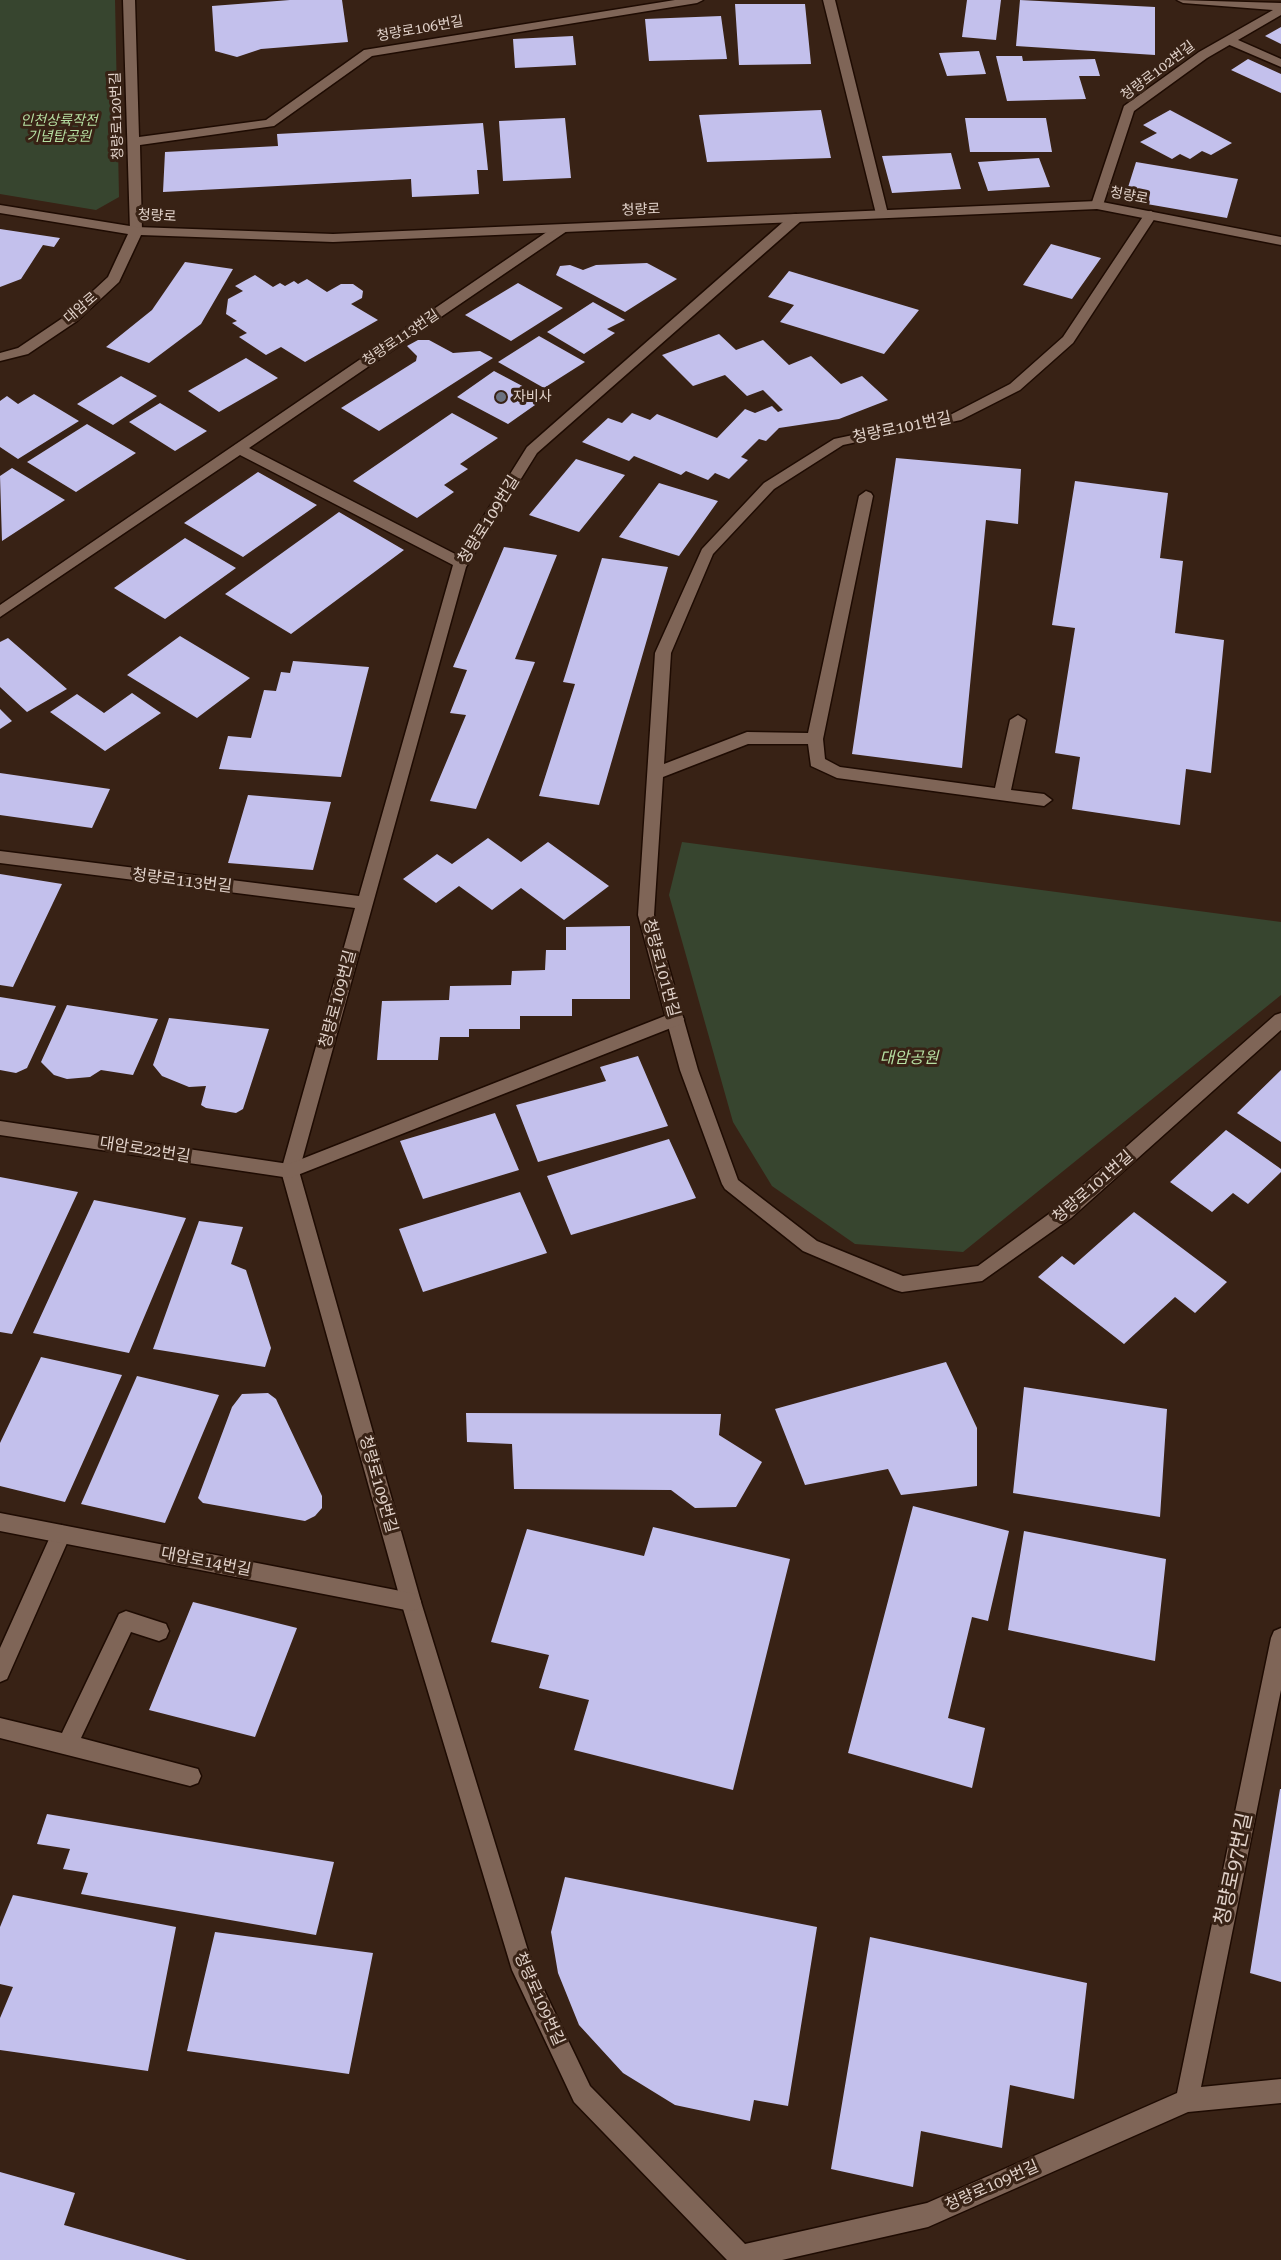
<!DOCTYPE html>
<html>
<head>
<meta charset="utf-8">
<style>
  body { margin:0 }
  canvas { display:block; background:#382215 }
</style>
</head>
<body>
<canvas width="1281" height="2260"></canvas>
<script>
const ctx = document.querySelector('canvas').getContext('2d');
ctx.lineJoin = 'round';
function paint(path, color) {
  ctx.fillStyle = color;
  ctx.fill(path, 'evenodd');
}
function stroke(path, color, width, dash) {
  ctx.strokeStyle = color;
  ctx.lineWidth = width;
  ctx.lineCap = dash ? 'butt' : 'round';
  ctx.setLineDash(dash || []);
  ctx.stroke(path);
}
function label(font, color, halo, rows, align = 'center') {
  ctx.font = font + ' "Roboto Serif","Noto Sans KR",serif';
  ctx.lineWidth = 6;
  ctx.setLineDash([]);
  ctx.textBaseline = 'middle';
  ctx.strokeStyle = halo;
  ctx.fillStyle = color;
  for (const [text, x, y, turn = 0] of rows) {
    ctx.save();
    ctx.translate(x, y);
    ctx.rotate((+turn || 0) * Math.PI / 180);
    ctx.textAlign = isNaN(turn) ? turn : align;
    if (halo) ctx.strokeText(text, 0, 0);
    ctx.fillText(text, 0, 0);
    ctx.restore();
  }
}
paint(new Path2D(`
  M0,0H115L119,197L96,210L0,194Z
  M682,842L1281,922V995L963,1252L855,1244L772,1186L733,1122L669,895Z`), '#37452f');
paint(new Path2D(`
  M290,0H342L348,42L261,49L237,57L215,51L212,6Z
  M967,0H1001L996,40L962,37Z
  M1020,0L1155,7V55L1016,46Z
  M735,4H805L811,64L739,65Z
  M721,16L727,59L649,61L645,19Z
  M1281,27V44L1265,36Z
  M573,36L576,65L515,68L513,39Z
  M979,51L986,74L947,76L939,53Z
  M996,56H1022L1023,61L1095,59L1100,76H1079L1086,99L1007,101Z
  M1248,59L1281,74V93L1231,70Z
  M821,110L831,158L707,162L699,115Z
  M1170,110L1232,143L1211,155L1202,151L1190,159L1180,154L1172,159L1140,142L1157,133L1143,125Z
  M565,118L571,178L503,181L499,121Z
  M965,118H1046L1052,152H970Z
  M483,123L488,170H477L479,194L412,197L411,179L163,192L165,152L278,146L277,134Z
  M951,153L961,189L892,193L882,156Z
  M1039,158L1050,187L988,191L978,162Z
  M1136,162L1238,179L1227,218L1124,200Z
  M0,229L60,238L54,247L43,245L21,279L0,287Z
  M1051,244L1101,258L1072,299L1023,285Z
  M185,262L233,269L201,324L149,363L106,347L152,310Z
  M647,263L677,279L625,312L556,275L560,266L570,265L583,270L596,265Z
  M789,271L919,310L884,354L780,322L794,305L768,297Z
  M255,275L273,287L280,283L285,286L294,281L298,284L307,279L327,292L341,284H353L363,291L362,298L351,304L378,320L305,362L281,347L266,355L239,337L247,333L232,323L237,321L226,314L228,299L243,291L235,286Z
  M518,283L563,308L511,341L465,315Z
  M593,302L625,320L607,329L615,333L584,354L547,332Z
  M719,334L736,350L763,340L789,365L811,356L841,384L862,376L888,400L839,419L779,428L766,441L759,439L741,457L748,460L729,479L715,473L708,480L686,471L681,475L634,456L629,461L582,442L608,418L622,423L632,413L650,420L657,414L717,438L745,409L755,413L772,406L778,412L783,410L763,390L747,396L725,375L693,386L662,355Z
  M539,336L585,362L544,388L498,362Z
  M418,340H429L453,353L480,351L493,358L379,431L341,408L416,361L417,356L407,346Z
  M246,358L278,378L219,412L188,391Z
  M494,371L545,398L508,424L457,397Z
  M121,376L157,396L113,425L77,404Z
  M34,394L79,421L18,459L0,447V401L7,396L18,404Z
  M160,403L207,431L175,451L129,422Z
  M452,413L498,438L460,464L468,469L444,485L454,492L417,518L353,481Z
  M87,424L136,453L76,492L27,462Z
  M896,458L1021,469L1018,524L986,520L962,768L852,754Z
  M576,459L625,475L579,532L529,515Z
  M12,468L65,500L2,541L0,476Z
  M258,472L317,505L243,557L184,523Z
  M1075,481L1168,493L1160,558L1183,561L1175,633L1224,640L1211,773L1186,769L1180,825L1072,809L1080,757L1055,753L1075,628L1052,625Z
  M659,483L718,501L679,556L619,537Z
  M339,512L404,550L291,634L225,594Z
  M185,538L236,568L165,619L114,588Z
  M504,547L557,555L515,659L535,662L476,809L430,801L466,715L450,713L467,670L453,667Z
  M602,558L668,567L599,805L539,796L575,684L563,682Z
  M180,636L250,678L197,718L127,675Z
  M8,638L67,689L27,712L0,687V642Z
  M293,661L369,667L341,777L219,769L228,736L251,738L264,690L276,691L281,672L290,673Z
  M132,693L161,713L105,751L50,712L77,694L104,713Z
  M0,709L12,721L0,729Z
  M0,773L110,789L92,828L0,815Z
  M248,795L331,802L313,870L228,863Z
  M488,838L521,862L548,842L609,886L564,920L521,888L492,910L459,886L436,903L403,879L437,854L452,864Z
  M0,874L62,884L13,987L0,985Z
  M630,926V999H572V1016H520V1029H469V1037H440L438,1060H377L382,1001L449,1000L450,986L511,985L512,971L545,970L546,950H566V927Z
  M0,997L56,1006L27,1068L16,1073L0,1070Z
  M67,1005L158,1019L133,1075L101,1070L90,1077L67,1079L54,1075L41,1062Z
  M169,1018L269,1029L243,1109L236,1113L206,1108L201,1105L206,1086L189,1087L162,1076L153,1065Z
  M638,1056L668,1126L538,1162L516,1105L606,1081L600,1067Z
  M1281,1070V1142L1237,1113Z
  M495,1113L519,1170L423,1199L400,1141Z
  M1226,1130L1281,1169V1172L1248,1204L1233,1193L1212,1212L1170,1182Z
  M669,1139L696,1198L571,1235L547,1176Z
  M0,1177L78,1192L12,1334L0,1332Z
  M520,1192L547,1253L423,1292L399,1229Z
  M94,1200L186,1218L129,1353L33,1333Z
  M1134,1212L1227,1282L1195,1313L1175,1297L1124,1344L1038,1277L1062,1256L1074,1265Z
  M199,1221L243,1227L231,1264L246,1270L271,1348L265,1367L153,1349Z
  M41,1357L122,1375L65,1502L0,1486V1443Z
  M946,1362L977,1428V1486L901,1495L888,1469L805,1485L775,1409Z
  M137,1376L219,1395L165,1523L81,1504Z
  M1024,1387L1167,1409L1160,1517L1013,1493Z
  M268,1393L276,1399L322,1496V1508L315,1516L305,1521L203,1503L198,1498L232,1407L242,1394Z
  M466,1413L721,1414L719,1435L762,1462L736,1507L695,1508L671,1490L514,1489L512,1444L467,1442Z
  M913,1506L1009,1531L988,1621L972,1617L948,1718L985,1728L972,1788L848,1753Z
  M653,1527L790,1559L733,1790L574,1750L589,1700L539,1688L549,1655L491,1642L527,1529L644,1556Z
  M1024,1531L1166,1559L1155,1661L1008,1630Z
  M193,1602L297,1628L255,1737L149,1710Z
  M1280,1789H1281V1982L1250,1973Z
  M47,1814L334,1862L316,1935L81,1894L88,1873L63,1869L70,1849L37,1844Z
  M565,1877L817,1927L788,2106L754,2100L750,2121L675,2105L623,2073L579,2025L558,1973L551,1932Z
  M13,1895L176,1927L148,2071L0,2050V2018L13,1987L0,1984V1927Z
  M215,1932L373,1953L349,2074L187,2051Z
  M870,1937L1087,1983L1074,2099L1010,2085L1002,2148L921,2131L913,2187L831,2169Z
  M0,2172L75,2193L64,2225L187,2260H0Z`), '#c3c0ec');
const lane = new Path2D(`
  M1229,36L1281,59V67L1225,43L1223,40Z
  M1151,211L1157,215L1073,343L1020,390L961,420L843,445L774,489L713,554L671,653L664,764L747,732L808,733L859,496L866,491L871,493L873,496L823,739L825,759L840,767L995,788L1010,720L1018,715L1026,720L1011,790L1044,794L1052,800L1044,806L837,778L811,766L808,744H748L663,777L654,915L698,1070L738,1180L817,1241L903,1276L978,1266L1057,1208L1275,1015L1281,1013V1030L1071,1218L982,1281L902,1292L895,1290L803,1251L725,1189L722,1184L680,1070L638,915L655,653L702,549L764,483L834,439L952,414L1010,384L1063,337L1146,212Z
  M796,214L802,218L801,221L537,453L466,567L299,1171L421,1602L533,1967L590,2086L745,2244L927,2203L1177,2093L1271,1638L1274,1631L1281,1628V1690L1201,2087L1281,2079V2103L1188,2112L928,2227L782,2260H727L574,2102L512,1970L401,1602L281,1171L355,908L0,863V851L359,896L453,565L240,455L0,617V605L557,225H567V231L249,448L459,556L527,447L791,215Z
  M61,1525L68,1528L71,1534L7,1679L0,1682V1648L54,1528Z
  M126,1611L166,1624L169,1631L166,1638L159,1641L131,1632L81,1738L198,1769L201,1776L198,1783L190,1786L0,1738V1718L62,1733L119,1614Z`);
const street = new Path2D(`
  M123,0H135L139,137L266,120L364,50L675,0H703L697,3L372,56L274,126L140,145L142,231L136,235L130,231Z
  M823,0H835L888,214L887,217H877L876,214Z
  M1177,0L1281,3V15L1207,58L1134,111L1103,205L1097,209L1092,208L1091,205L1124,106L1199,52L1273,10L1183,3Z
  M675,1012L681,1014L684,1019L681,1024L290,1178L0,1135V1121L289,1164Z
  M0,1513L411,1593L418,1595L421,1602L418,1609L411,1611L0,1531Z`);
const secondary = new Path2D(`
  M1097,201L1281,237V245L1097,209L333,242L141,235L119,282L77,321L28,354L0,361V353L18,348L67,315L108,277L128,234L0,213V205L136,227L333,234Z`);
stroke(lane, '#1e0b02', 3);
stroke(street, '#1e0b02', 3);
stroke(secondary, '#1e0b02', 3);
paint(lane, '#7f6557');
paint(street, '#7f6557');
paint(secondary, '#7f6557');
for (const [x, y, r, color] of [
  [501,397,6,"#6b7280"]
]) {
  const dot = new Path2D();
  dot.arc(x, y, r, 0, 2 * Math.PI);
  ctx.fillStyle = color;
  ctx.fill(dot);
  stroke(dot, '#382215', 2);
}
label('14px', '#e1d2ca', '#382215', [
  ["청량로106번길",420,29,-10],
  ["청량로102번길",1158,71,-37],
  ["청량로120번길",117,116,-92],
  ["청량로",1129,196,11],
  ["청량로",641,210,-2],
  ["청량로",157,216,3],
  ["대암로",81,308,-41],
  ["청량로113번길",401,338,-34]
]);
label('italic 14px', '#b6dfa2', '#382215', [
  ["인천상륙작전",59,121],
  ["기념탑공원",59,137]
]);
label('14px', '#e1d2ca', '#382215', [
  ["자비사",513,397]
], 'left');
label('16px', '#e1d2ca', '#382215', [
  ["청량로101번길",902,428,-12],
  ["청량로109번길",489,520,-58],
  ["청량로113번길",182,881,7],
  ["청량로101번길",661,968,75],
  ["청량로109번길",338,999,-75],
  ["대암로22번길",145,1150,9],
  ["청량로101번길",1093,1187,-41],
  ["청량로109번길",378,1484,74],
  ["대암로14번길",206,1562,11],
  ["청량로109번길",539,1999,66],
  ["청량로109번길",992,2186,-24]
]);
label('italic 16px', '#b6dfa2', '#382215', [
  ["대암공원",909,1058]
]);
label('20px', '#e1d2ca', '#382215', [
  ["청량로97번길",1234,1869,-78]
]);
</script>
</body>
</html>
